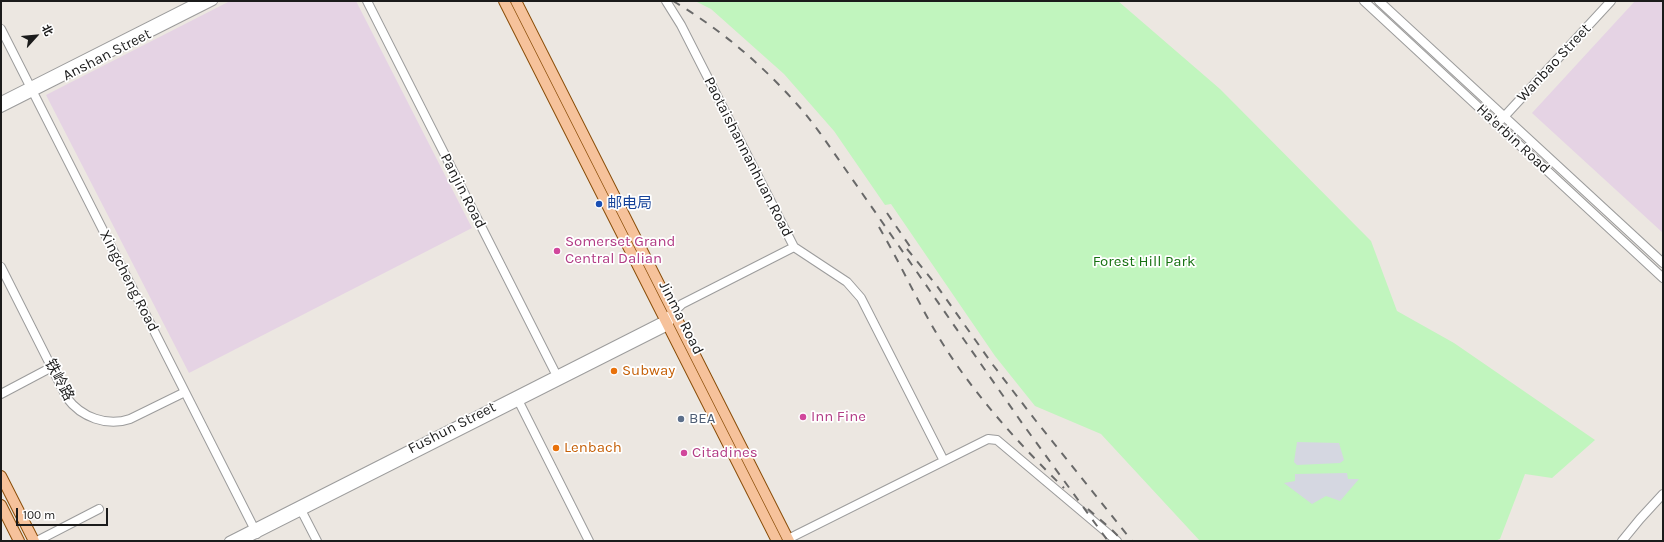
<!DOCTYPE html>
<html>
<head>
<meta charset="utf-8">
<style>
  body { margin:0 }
  #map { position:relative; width:1664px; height:542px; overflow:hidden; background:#ece7e1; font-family:Karla,"Noto Sans SC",sans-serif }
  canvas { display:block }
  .frame { position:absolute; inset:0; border:2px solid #1b1b1b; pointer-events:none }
  .north { position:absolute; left:16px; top:16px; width:40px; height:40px; -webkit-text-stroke:3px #fff; paint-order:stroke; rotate:63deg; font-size:11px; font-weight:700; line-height:16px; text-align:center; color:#1b1b1b }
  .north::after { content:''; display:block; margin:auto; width:14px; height:18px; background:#1b1b1b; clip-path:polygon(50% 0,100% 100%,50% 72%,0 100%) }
  .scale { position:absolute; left:16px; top:508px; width:92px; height:18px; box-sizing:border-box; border:2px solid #1b1b1b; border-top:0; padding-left:5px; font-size:12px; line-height:14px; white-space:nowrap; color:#1b1b1b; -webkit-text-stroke:3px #fff; paint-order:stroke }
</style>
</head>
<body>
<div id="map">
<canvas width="1664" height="542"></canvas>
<div class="frame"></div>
<div class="north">北</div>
<div class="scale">100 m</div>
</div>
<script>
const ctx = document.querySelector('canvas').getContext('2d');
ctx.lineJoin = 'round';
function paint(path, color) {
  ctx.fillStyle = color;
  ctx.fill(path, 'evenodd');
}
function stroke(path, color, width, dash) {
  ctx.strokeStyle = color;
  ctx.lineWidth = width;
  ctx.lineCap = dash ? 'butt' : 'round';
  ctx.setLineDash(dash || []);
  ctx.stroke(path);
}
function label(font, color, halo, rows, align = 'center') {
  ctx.font = font + ' Karla,"Noto Sans SC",sans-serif';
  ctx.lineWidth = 3.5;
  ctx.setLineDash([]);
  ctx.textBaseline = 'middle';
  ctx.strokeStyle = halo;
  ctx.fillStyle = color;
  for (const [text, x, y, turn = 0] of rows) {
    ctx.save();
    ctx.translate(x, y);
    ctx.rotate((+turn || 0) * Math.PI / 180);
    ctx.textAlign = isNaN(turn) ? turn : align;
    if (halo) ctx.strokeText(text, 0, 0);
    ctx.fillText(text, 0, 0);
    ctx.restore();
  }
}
paint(new Path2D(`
  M230,1H356L472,228L189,373L46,95Z
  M1635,1H1663V233L1532,113Z`), '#e5d3e4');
paint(new Path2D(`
  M695,1H1118L1220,89L1371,241L1397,311L1454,343L1595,440L1552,478L1525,474L1500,539L1495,541H1200L1101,434L1035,406L995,356L891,204L885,205L834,131L784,74L711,9Z`), '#c1f5be');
paint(new Path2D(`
  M1297,442L1339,443L1344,460L1340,463L1297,465L1294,462Z
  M1347,473L1348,479H1359L1340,501L1326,496L1312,504L1284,483L1295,481V474Z`), '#d5d7e1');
const minor = new Path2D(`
  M367,1L559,380
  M666,1L681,25L794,247L847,282L861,298L944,461
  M1364,1L1663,278
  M1379,1L1663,263
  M1,29L257,534
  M1,101L199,1
  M1,108L213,1
  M1502,119L1611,1
  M1,267L67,398C81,417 107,427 130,419L185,392
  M1,394L52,367
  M516,396L589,541
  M299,506L317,541
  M788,539L988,439L997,440L1117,541
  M37,541L99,509
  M229,541L665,320L682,304L794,247
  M242,541L668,326L670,320
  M1622,541L1640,519L1663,494`);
const major = new Path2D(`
  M504,1L777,541
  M516,1L789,541
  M1,476L34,541
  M1,505L19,541`);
stroke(minor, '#9c9c9c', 10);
stroke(major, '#8a4d08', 12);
stroke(minor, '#fff', 8);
stroke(major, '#f6c29b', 10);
stroke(new Path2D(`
  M673,1C722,30 766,68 803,111C813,123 823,137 832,150L1022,423L1108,541
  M887,213L913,251
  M879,227C903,268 922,312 948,352C980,401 1022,447 1064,488
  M907,249L937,286L993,365L1036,421L1132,541
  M1088,509L1110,528L1123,541`), '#696969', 2, [8, 8]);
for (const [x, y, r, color] of [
  [599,204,4,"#1a4fb4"],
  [557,251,4,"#d1479c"],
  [614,371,4,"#e8710a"],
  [803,417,4,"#d1479c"],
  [681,419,4,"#5c6f8a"],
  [556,448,4,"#e8710a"],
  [684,453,4,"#d1479c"]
]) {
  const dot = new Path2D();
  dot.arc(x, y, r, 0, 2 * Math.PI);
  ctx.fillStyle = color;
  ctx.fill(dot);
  stroke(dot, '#fff', 1.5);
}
label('15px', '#1b1b1b', '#fff', [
  ["Anshan Street",107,55,-27],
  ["Wanbao Street",1554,63,-47],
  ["Ha'erbin Road",1513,139,43],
  ["Paotaishannanhuan Road",748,157,63],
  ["Panjin Road",463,191,63],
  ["Xingcheng Road",129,281,63],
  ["Jinma Road",681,318,63],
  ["铁岭路",59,380,62],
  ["Fushun Street",452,428,-27]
]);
label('15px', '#164399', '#fff', [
  ["邮电局",607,204]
], 'left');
label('15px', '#b23c85', '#fff', [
  ["Somerset Grand",565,242],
  ["Central Dalian",565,259],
  ["Inn Fine",811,417],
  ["Citadines",692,453]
], 'left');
label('15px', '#167111', '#fff', [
  ["Forest Hill Park",1144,262]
]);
label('15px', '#c56008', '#fff', [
  ["Subway",622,371],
  ["Lenbach",564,448]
], 'left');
label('15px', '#4e5e75', '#fff', [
  ["BEA",689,419]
], 'left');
</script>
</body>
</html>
